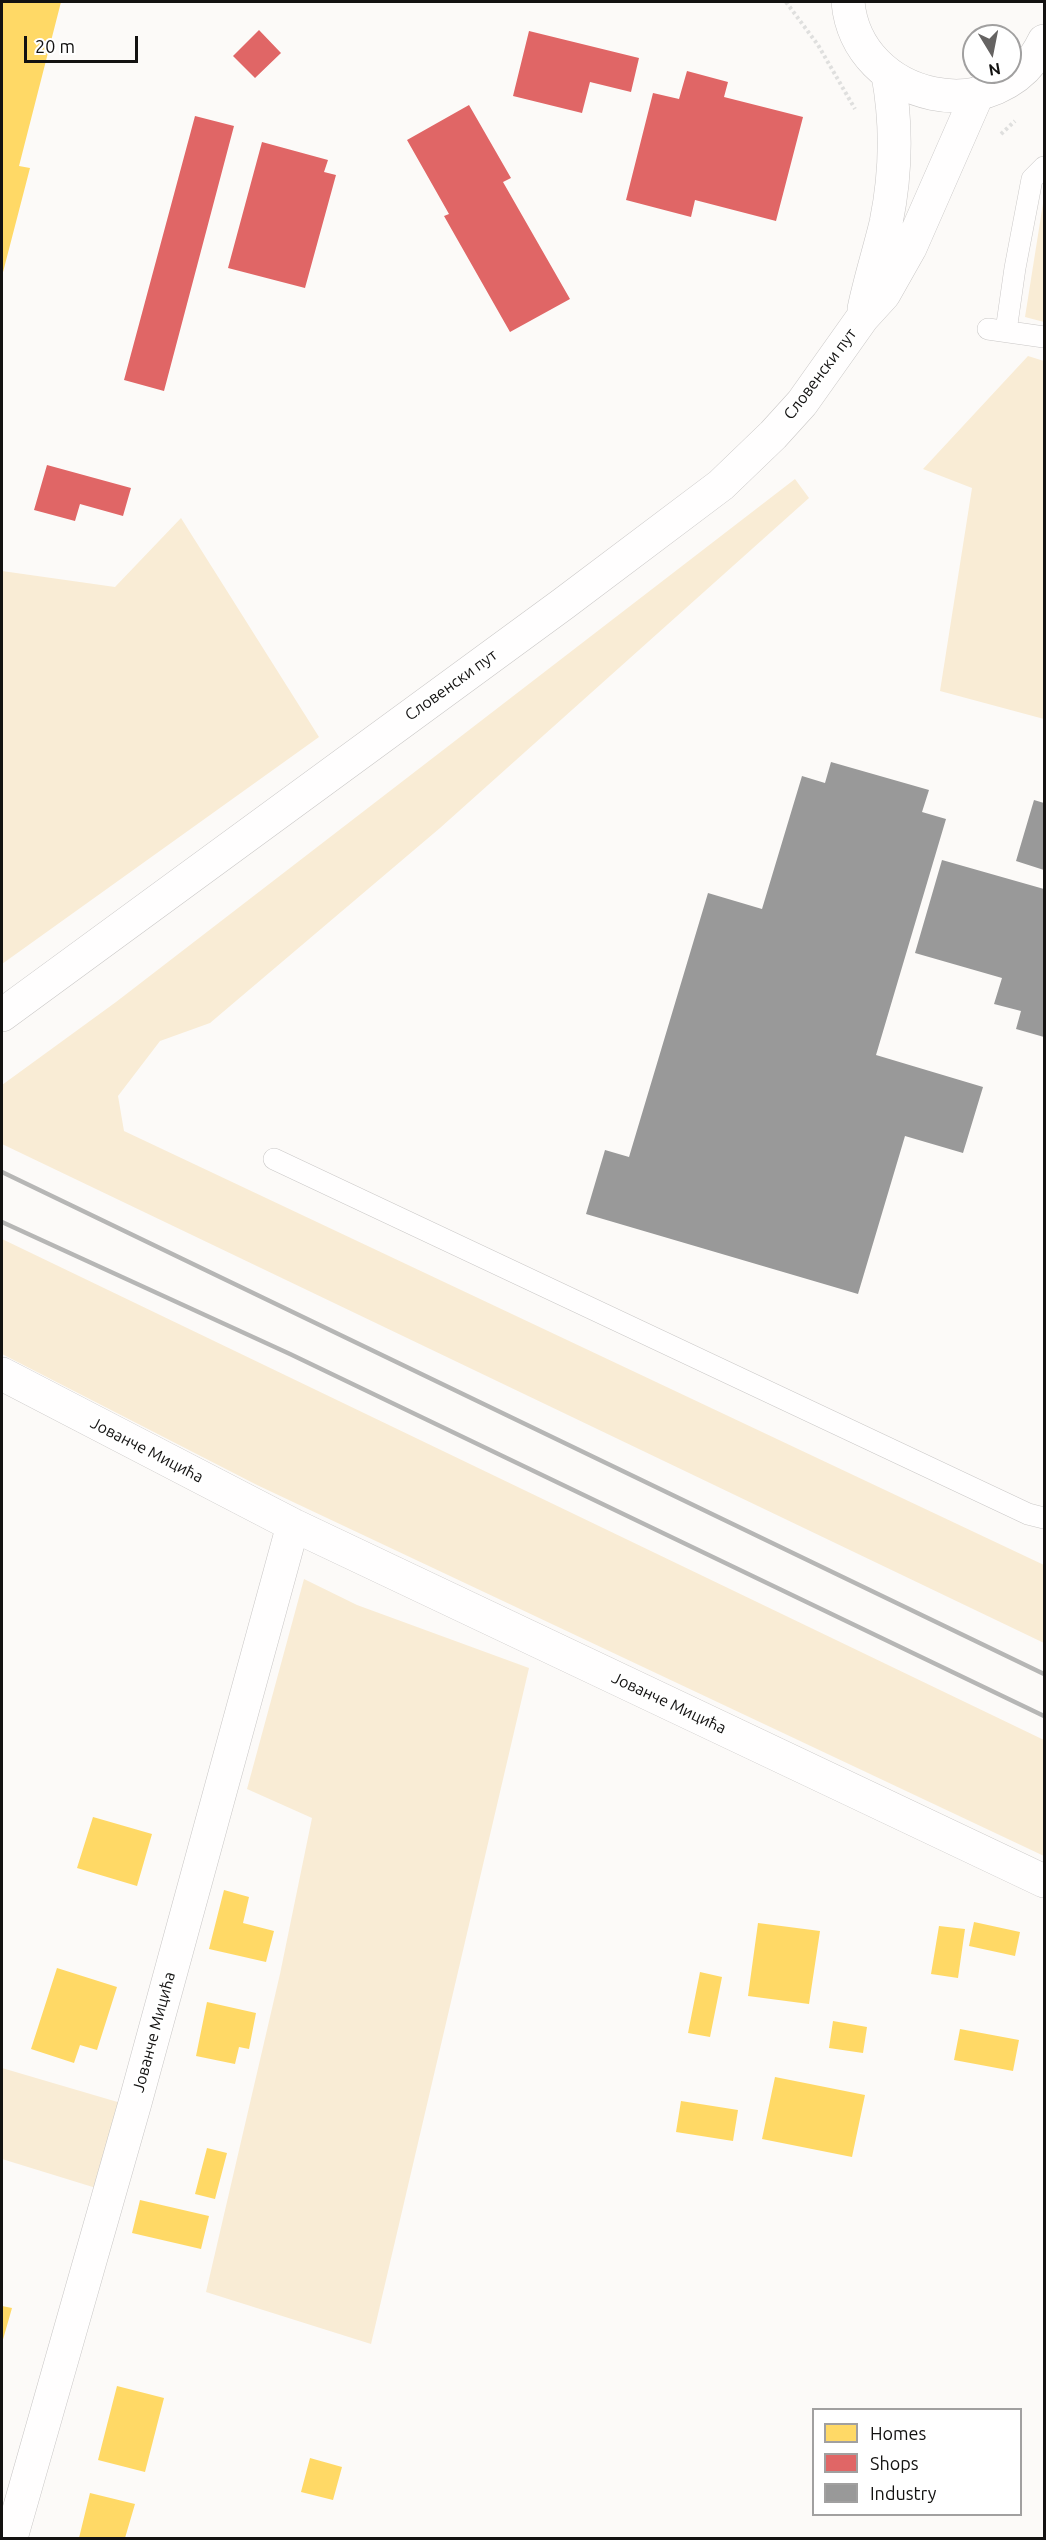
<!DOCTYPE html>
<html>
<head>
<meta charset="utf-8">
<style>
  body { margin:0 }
  #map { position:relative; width:1046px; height:2540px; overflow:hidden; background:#fcfaf8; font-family:Ubuntu,sans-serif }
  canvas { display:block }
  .frame { position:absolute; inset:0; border:3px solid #131211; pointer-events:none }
  .legend { position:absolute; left:812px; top:2408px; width:210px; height:108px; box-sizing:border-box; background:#fff; border:2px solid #a1a0a0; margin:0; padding:8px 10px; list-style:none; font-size:18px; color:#131211 }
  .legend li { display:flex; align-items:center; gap:12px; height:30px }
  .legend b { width:30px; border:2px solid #a1a0a0 }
  .north { position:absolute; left:962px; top:24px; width:60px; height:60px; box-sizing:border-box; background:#fff; border:2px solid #a1a0a0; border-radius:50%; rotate:170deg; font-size:16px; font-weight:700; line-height:24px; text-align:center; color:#131211 }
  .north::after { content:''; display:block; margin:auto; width:21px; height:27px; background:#656362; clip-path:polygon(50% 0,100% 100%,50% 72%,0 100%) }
  .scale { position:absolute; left:24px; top:36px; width:114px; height:27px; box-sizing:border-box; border:3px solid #131211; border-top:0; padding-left:8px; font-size:18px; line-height:21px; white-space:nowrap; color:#131211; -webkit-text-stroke:4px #fff; paint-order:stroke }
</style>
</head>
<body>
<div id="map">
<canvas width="1046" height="2540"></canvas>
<div class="frame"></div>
<ul class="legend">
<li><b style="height:16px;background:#ffd966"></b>Homes</li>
<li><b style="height:16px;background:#e06666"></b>Shops</li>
<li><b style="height:16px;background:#999"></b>Industry</li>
</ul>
<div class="north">N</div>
<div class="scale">20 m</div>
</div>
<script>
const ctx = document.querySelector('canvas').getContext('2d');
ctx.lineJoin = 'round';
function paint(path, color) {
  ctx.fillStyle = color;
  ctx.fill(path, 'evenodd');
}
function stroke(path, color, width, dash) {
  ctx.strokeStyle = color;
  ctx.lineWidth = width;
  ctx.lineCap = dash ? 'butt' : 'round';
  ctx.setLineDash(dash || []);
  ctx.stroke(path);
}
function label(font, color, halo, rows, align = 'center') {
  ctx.font = font + ' Ubuntu,sans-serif';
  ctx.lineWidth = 6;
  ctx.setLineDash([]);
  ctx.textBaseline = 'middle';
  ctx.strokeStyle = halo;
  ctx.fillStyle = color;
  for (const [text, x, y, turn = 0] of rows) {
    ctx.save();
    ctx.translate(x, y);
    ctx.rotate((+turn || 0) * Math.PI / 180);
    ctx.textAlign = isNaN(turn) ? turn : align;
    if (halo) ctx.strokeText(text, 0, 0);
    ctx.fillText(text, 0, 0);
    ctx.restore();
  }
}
paint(new Path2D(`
  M1044,197V322L1025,317Z
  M1028,356L1044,361V719L940,691L972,488L923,469Z
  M795,479L809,498L440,828L210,1023L160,1041L118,1096L124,1131L1044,1565V1643L2,1144V1085L116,1002Z
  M181,518L319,737L2,964V571L115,587Z
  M2,1239L1044,1740V1856L257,1485L2,1354Z
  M304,1579L357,1605L529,1668L371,2344L206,2292L280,1974L312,1818L247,1789Z
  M2,2068L121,2103L96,2188L2,2159Z`), '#f9ecd5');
paint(new Path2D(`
  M2,2H61L19,166L30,168L2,276Z
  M93,1817L152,1834L137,1886L77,1868Z
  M224,1890L249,1897L243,1923L274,1931L266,1962L209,1949Z
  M974,1922L1020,1932L1015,1956L969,1946Z
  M758,1923L820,1931L809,2004L748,1996Z
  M939,1926L965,1929L958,1978L931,1974Z
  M57,1968L117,1987L97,2050L80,2045L74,2063L31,2049Z
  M700,1972L722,1977L710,2037L688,2033Z
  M207,2002L256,2013L249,2049L239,2047L235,2064L196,2056Z
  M833,2021L867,2027L863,2053L829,2048Z
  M960,2029L1019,2040L1013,2071L954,2060Z
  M775,2077L865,2095L852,2157L762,2139Z
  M681,2101L738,2110L733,2141L676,2132Z
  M207,2148L227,2153L215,2199L195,2194Z
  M140,2200L209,2216L201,2249L132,2233Z
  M2,2306L12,2308L2,2343Z
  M117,2386L164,2398L145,2472L98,2460Z
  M310,2458L342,2467L333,2500L301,2492Z
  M90,2493L135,2504L125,2538H79Z`), '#ffd966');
paint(new Path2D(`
  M259,30L281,53L255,78L233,56Z
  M529,31L639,58L631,92L590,82L582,113L513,96Z
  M687,71L728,82L724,97L803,117L776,221L695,200L691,217L626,200L653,93L679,99Z
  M469,105L511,178L503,182L570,299L510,332L444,216L449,214L407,140Z
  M195,116L234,126L164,391L124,380Z
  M262,142L328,160L324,172L336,175L305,288L228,268Z
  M47,465L131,488L123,516L80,504L75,521L34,510Z`), '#e06666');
paint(new Path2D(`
  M831,762L929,790L922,812L946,819L876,1055L983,1087L963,1153L905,1136L858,1294L586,1214L605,1150L629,1157L708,893L762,909L802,776L825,783Z
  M1034,800L1044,803V870L1016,861Z
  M942,860L1044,889V1037L1016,1029L1021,1011L994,1004L1002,978L915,953Z`), '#999');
const service = new Path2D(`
  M988,329L1044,337
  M1006,331L1015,268L1032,179L1044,167
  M274,1159L1028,1514L1044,1518`);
const minor = new Path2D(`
  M2,1374L293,1525L1044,1881
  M11,2538L135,2103L293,1525`);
const tertiary = new Path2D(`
  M864,309C870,280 879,252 886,223C896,174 897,124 888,75
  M2,1015L563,604L721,485L773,435L802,403L863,317L884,294L910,248L978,93`);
const secondary = new Path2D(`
  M848,2C857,102 1000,133 1044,41`);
stroke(service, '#c9c7c6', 22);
stroke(minor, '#c9c7c6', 34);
stroke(tertiary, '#c9c7c6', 34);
stroke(secondary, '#c9c7c6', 34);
stroke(new Path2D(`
  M786,2L818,45L855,109
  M1001,134L1015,121`), '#dfdfde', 4, [3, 3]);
stroke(service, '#fffefe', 21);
stroke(minor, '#fffefe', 33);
stroke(tertiary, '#fffefe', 33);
stroke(secondary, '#fffefe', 33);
stroke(new Path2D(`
  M2,1172L1044,1674
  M2,1222L290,1354L1044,1716`), '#b6b6b5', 4.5);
label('16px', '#131211', '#fff', [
  ["Словенски пут",820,374,-53],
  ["Словенски пут",451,685,-36],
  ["Јованче Мицића",147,1450,27],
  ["Јованче Мицића",669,1703,25],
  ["Јованче Мицића",154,2032,-75]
]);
</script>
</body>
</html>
